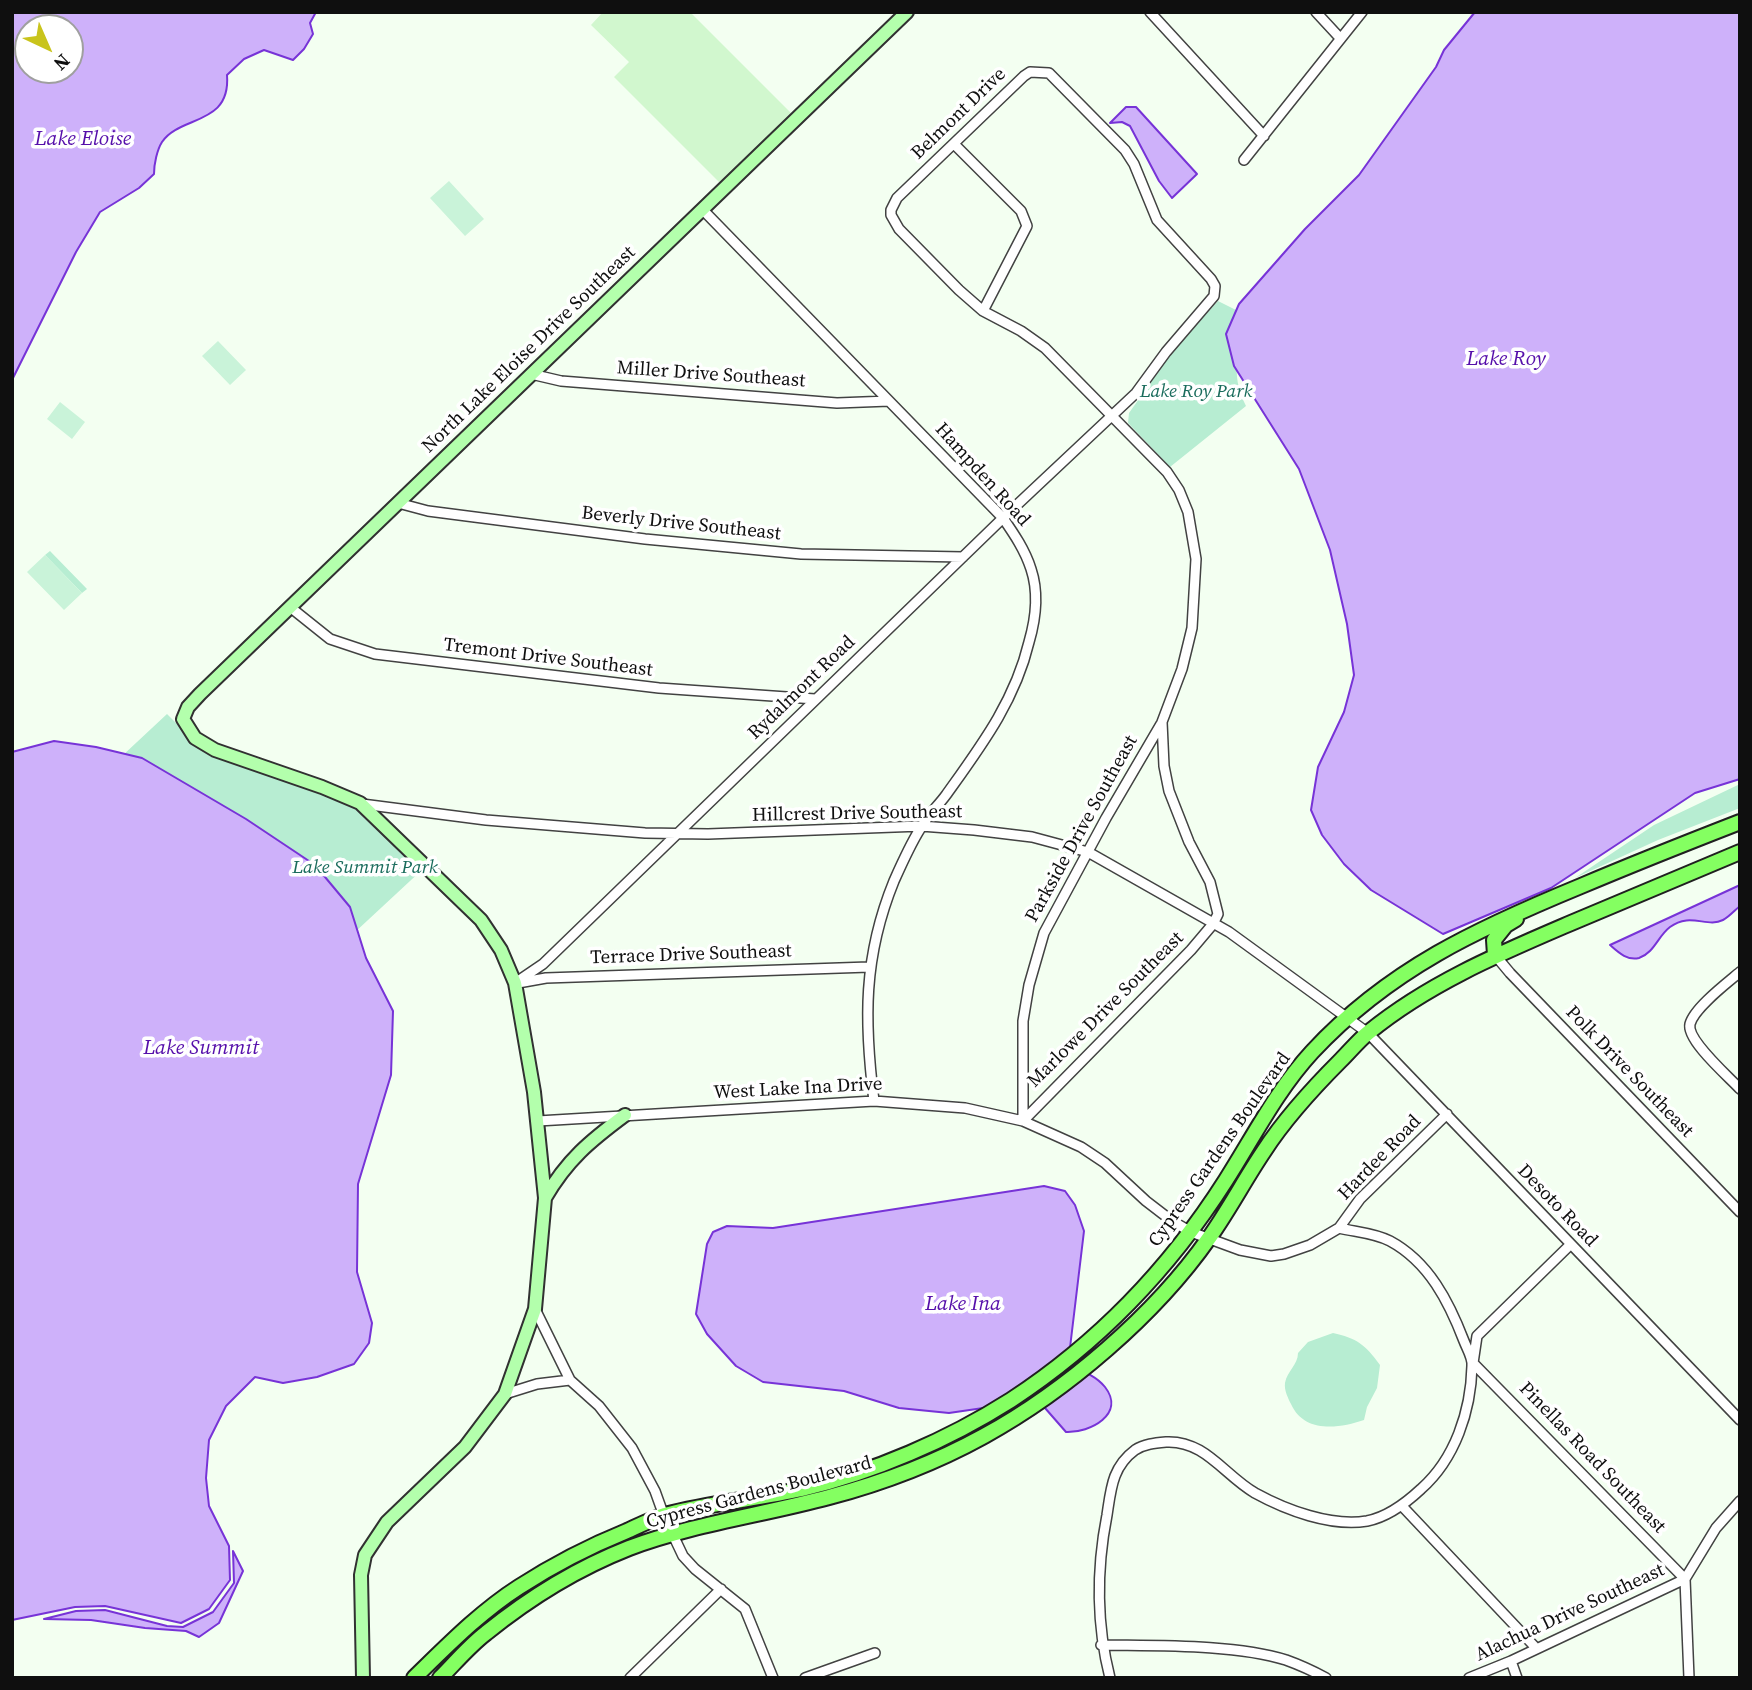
<!DOCTYPE html>
<html>
<head>
<meta charset="utf-8">
<style>
  body { margin:0 }
  #map { position:relative; width:1752px; height:1690px; overflow:hidden; background:#f3fff1; font-family:"Source Serif 4",serif }
  canvas { display:block }
  .frame { position:absolute; inset:0; border:14px solid #0f0f0f; pointer-events:none }
  .north { position:absolute; left:14px; top:14px; width:70px; height:70px; box-sizing:border-box; background:#fff; border:2px solid #9f9f9f; border-radius:50%; rotate:136deg; font-size:19px; font-weight:700; line-height:28px; text-align:center; color:#0f0f0f }
  .north::after { content:''; display:block; margin:auto; width:24px; height:32px; background:#c9c41c; clip-path:polygon(50% 0,100% 100%,50% 72%,0 100%) }
</style>
</head>
<body>
<div id="map">
<canvas width="1752" height="1690"></canvas>
<div class="frame"></div>
<div class="north">N</div>
</div>
<script>
const ctx = document.querySelector('canvas').getContext('2d');
ctx.lineJoin = 'round';
function paint(path, color) {
  ctx.fillStyle = color;
  ctx.fill(path, 'evenodd');
}
function stroke(path, color, width, dash) {
  ctx.strokeStyle = color;
  ctx.lineWidth = width;
  ctx.lineCap = dash ? 'butt' : 'round';
  ctx.setLineDash(dash || []);
  ctx.stroke(path);
}
function label(font, color, halo, rows, align = 'center') {
  ctx.font = font + ' "Source Serif 4",serif';
  ctx.lineWidth = 7;
  ctx.setLineDash([]);
  ctx.textBaseline = 'middle';
  ctx.strokeStyle = halo;
  ctx.fillStyle = color;
  for (const [text, x, y, turn = 0] of rows) {
    ctx.save();
    ctx.translate(x, y);
    ctx.rotate((+turn || 0) * Math.PI / 180);
    ctx.textAlign = isNaN(turn) ? turn : align;
    if (halo) ctx.strokeText(text, 0, 0);
    ctx.fillText(text, 0, 0);
    ctx.restore();
  }
}
paint(new Path2D(`
  M603,12H690L793,115L721,184L614,77L629,62L591,25Z`), '#d1f7ce');
paint(new Path2D(`
  M1218,301L1248,316C1239,351 1229,372 1246,406L1170,467L1128,423L1129,413L1176,347Z
  M50,551L87,589L82,593L45,555Z
  M167,714L194,741L341,798L361,810L424,868L354,933L122,756Z
  M1740,784V808L1658,840L1575,878L1654,825Z
  M1333,1333C1356,1338 1365,1344 1380,1365L1377,1388L1367,1407L1364,1420C1338,1429 1304,1433 1291,1404C1288,1398 1284,1390 1285,1383C1287,1371 1298,1365 1298,1353L1308,1342Z`), '#b7edd2');
paint(new Path2D(`
  M449,181L484,219L465,236L430,198Z
  M218,341L246,370L230,385L202,356Z
  M60,402L85,422L72,439L47,419Z
  M45,555L82,593L64,610L27,572Z`), '#c9f3d9');
const water = new Path2D(`
  M12,12H316L310,23L313,34L304,49L293,60L264,50L244,59L227,75C231,126 180,115 162,142C157,150 154,164 154,174L139,188L100,212L76,252L12,380ZM70,28V70H28V28Z
  M1475,12H1740V779L1695,793L1551,888L1443,934L1371,890L1344,864L1322,835L1311,810L1318,767L1344,712L1354,675L1347,624L1330,550L1299,469L1234,366L1226,334L1239,304L1305,229L1359,175L1436,67L1444,50Z
  M1126,107H1136L1197,174L1172,198L1159,181L1130,126L1122,122L1110,123Z
  M54,741L96,747L142,758L246,819L315,865L350,907L366,958L393,1011L391,1075L358,1184L357,1272L372,1323L369,1343L354,1364L317,1377L283,1383L255,1377L226,1406L209,1440L206,1478L209,1506L229,1546L230,1580L209,1609L181,1623L105,1606L75,1607L12,1620V752Z
  M1740,885V906C1735,910 1729,917 1723,920C1707,928 1690,912 1670,927C1658,936 1654,953 1639,958C1627,961 1618,952 1610,945Z
  M1044,1186L1065,1191L1075,1205L1084,1231L1069,1356L1073,1367C1085,1372 1097,1377 1105,1387C1126,1414 1090,1433 1066,1432L1038,1400L949,1413L899,1408L844,1391L763,1382L736,1366L707,1334L696,1314L707,1244L713,1232L727,1226L773,1228Z
  M233,1551L243,1571L219,1623L199,1637L186,1631L145,1628L91,1620L44,1619L76,1611L105,1610L167,1626L183,1627L213,1612L234,1583Z`);
paint(water, '#ceb1fa');
stroke(water, '#7733d7', 2);
const street = new Path2D(`
  M1150,12L1264,136
  M1316,12L1340,38
  M954,144L1021,211L1027,226L983,311
  M1244,160L1362,12
  M703,210L1003,518C1014,534 1025,550 1031,569C1039,593 1036,618 1029,642C1015,701 981,746 946,795C938,806 927,816 920,829C910,845 902,863 894,881C863,957 864,1021 874,1101
  M531,374L561,381L837,403L889,401
  M398,503L428,511L645,539L801,554L963,557
  M290,607L330,639L375,654L659,688L815,699
  M362,804L486,820L645,833L708,834L921,826L974,830L1032,837L1088,852L1229,932L1368,1033L1740,1420
  M1495,955L1510,973L1740,1212
  M1740,972C1727,983 1694,1008 1690,1024C1686,1040 1729,1077 1740,1089
  M515,983L543,964L1003,518L1136,393L1166,352L1214,296L1215,286L1211,279L1157,220L1134,164L1125,150L1049,73L1030,72L1024,76L897,198L891,210V215L899,229L959,290L983,311L1021,331L1045,348L1167,472L1179,490L1188,512L1196,559L1192,628L1182,669L1162,722L1164,766L1169,791L1189,842L1210,882L1218,914L1213,924L1191,950L1023,1121
  M518,983L546,978L869,967
  M538,1121L874,1101L965,1108L1023,1121L1081,1147L1105,1163L1146,1201L1172,1221L1191,1232L1240,1250L1271,1256L1284,1254L1310,1245L1339,1228C1356,1232 1375,1233 1390,1241C1429,1262 1449,1302 1464,1341C1467,1349 1473,1358 1472,1366C1471,1411 1455,1459 1421,1489C1406,1503 1388,1517 1367,1521C1331,1527 1286,1510 1255,1493C1224,1475 1205,1440 1166,1442C1155,1443 1144,1444 1135,1450C1112,1467 1111,1489 1107,1515C1096,1571 1096,1623 1110,1678
  M1023,1121V1021L1029,985L1044,933L1106,818L1161,724
  M1339,1228L1360,1199L1447,1114
  M535,1309L570,1380L599,1406L632,1448L655,1491L664,1516L683,1556L695,1569L745,1609L773,1678
  M505,1394L537,1384L570,1380
  M1402,1506L1536,1648
  M1101,1645C1156,1646 1235,1644 1286,1660C1300,1665 1313,1671 1326,1678
  M1511,1661L1517,1678
  M630,1678L721,1589
  M805,1678L875,1653
  M1469,1678L1511,1661L1685,1579L1473,1363L1477,1336L1570,1245
  M1689,1678L1685,1579L1716,1528L1740,1501`);
const secondary = new Path2D(`
  M545,1198C567,1160 590,1141 625,1115
  M363,1678L361,1575L365,1555L387,1522L465,1447L505,1394L535,1309L545,1198L534,1092L515,983L501,950L481,920L360,803L322,787L215,750L195,738L183,719L188,707L200,694L907,12`);
const primary = new Path2D(`
  M1495,955L1494,940L1506,925L1516,919
  M414,1678C447,1646 480,1612 519,1587C553,1565 590,1546 627,1531C640,1525 652,1519 665,1515C710,1503 757,1499 802,1489C874,1472 948,1440 1011,1400C1098,1343 1170,1268 1226,1180C1254,1136 1277,1090 1312,1052C1389,969 1479,928 1581,886C1633,864 1686,843 1740,822
  M440,1678C455,1663 469,1646 486,1633C528,1599 578,1568 629,1548C693,1524 762,1515 829,1497C882,1483 935,1463 984,1436C1066,1391 1155,1315 1209,1238C1229,1210 1245,1179 1264,1151C1286,1117 1313,1088 1341,1060C1350,1051 1359,1040 1369,1032C1429,983 1501,953 1571,923C1627,900 1683,876 1740,852`);
stroke(street, '#424242', 12);
stroke(secondary, '#313131', 16);
stroke(primary, '#202020', 18);
stroke(street, '#fff', 9);
stroke(secondary, '#b3ffac', 12);
stroke(primary, '#84ff61', 14);
label('19px', '#0f0f0f', '#fff', [
  ["Belmont Drive",959,114,-44],
  ["North Lake Eloise Drive Southeast",529,350,-44],
  ["Miller Drive Southeast",711,375,4],
  ["Hampden Road",982,475,48],
  ["Beverly Drive Southeast",681,524,6],
  ["Tremont Drive Southeast",548,658,7],
  ["Rydalmont Road",802,688,-44],
  ["Hillcrest Drive Southeast",857,814,-1],
  ["Parkside Drive Southeast",1082,829,-61],
  ["Terrace Drive Southeast",691,955,-2],
  ["Marlowe Drive Southeast",1106,1010,-45],
  ["Polk Drive Southeast",1629,1072,46],
  ["West Lake Ina Drive",798,1089,-3],
  ["Cypress Gardens Boulevard",1220,1150,-55],
  ["Hardee Road",1380,1158,-46],
  ["Desoto Road",1557,1206,46],
  ["Pinellas Road Southeast",1592,1458,46],
  ["Cypress Gardens Boulevard",759,1493,-15],
  ["Alachua Drive Southeast",1570,1613,-25]
]);
label('italic 19px', '#1a6c5c', '#fff', [
  ["Lake Roy Park",1196,392],
  ["Lake Summit Park",365,868]
]);
label('italic 21px', '#550eaa', '#fff', [
  ["Lake Eloise",83,140],
  ["Lake Roy",1506,360],
  ["Lake Summit",201,1049],
  ["Lake Ina",963,1305]
]);
</script>
</body>
</html>
